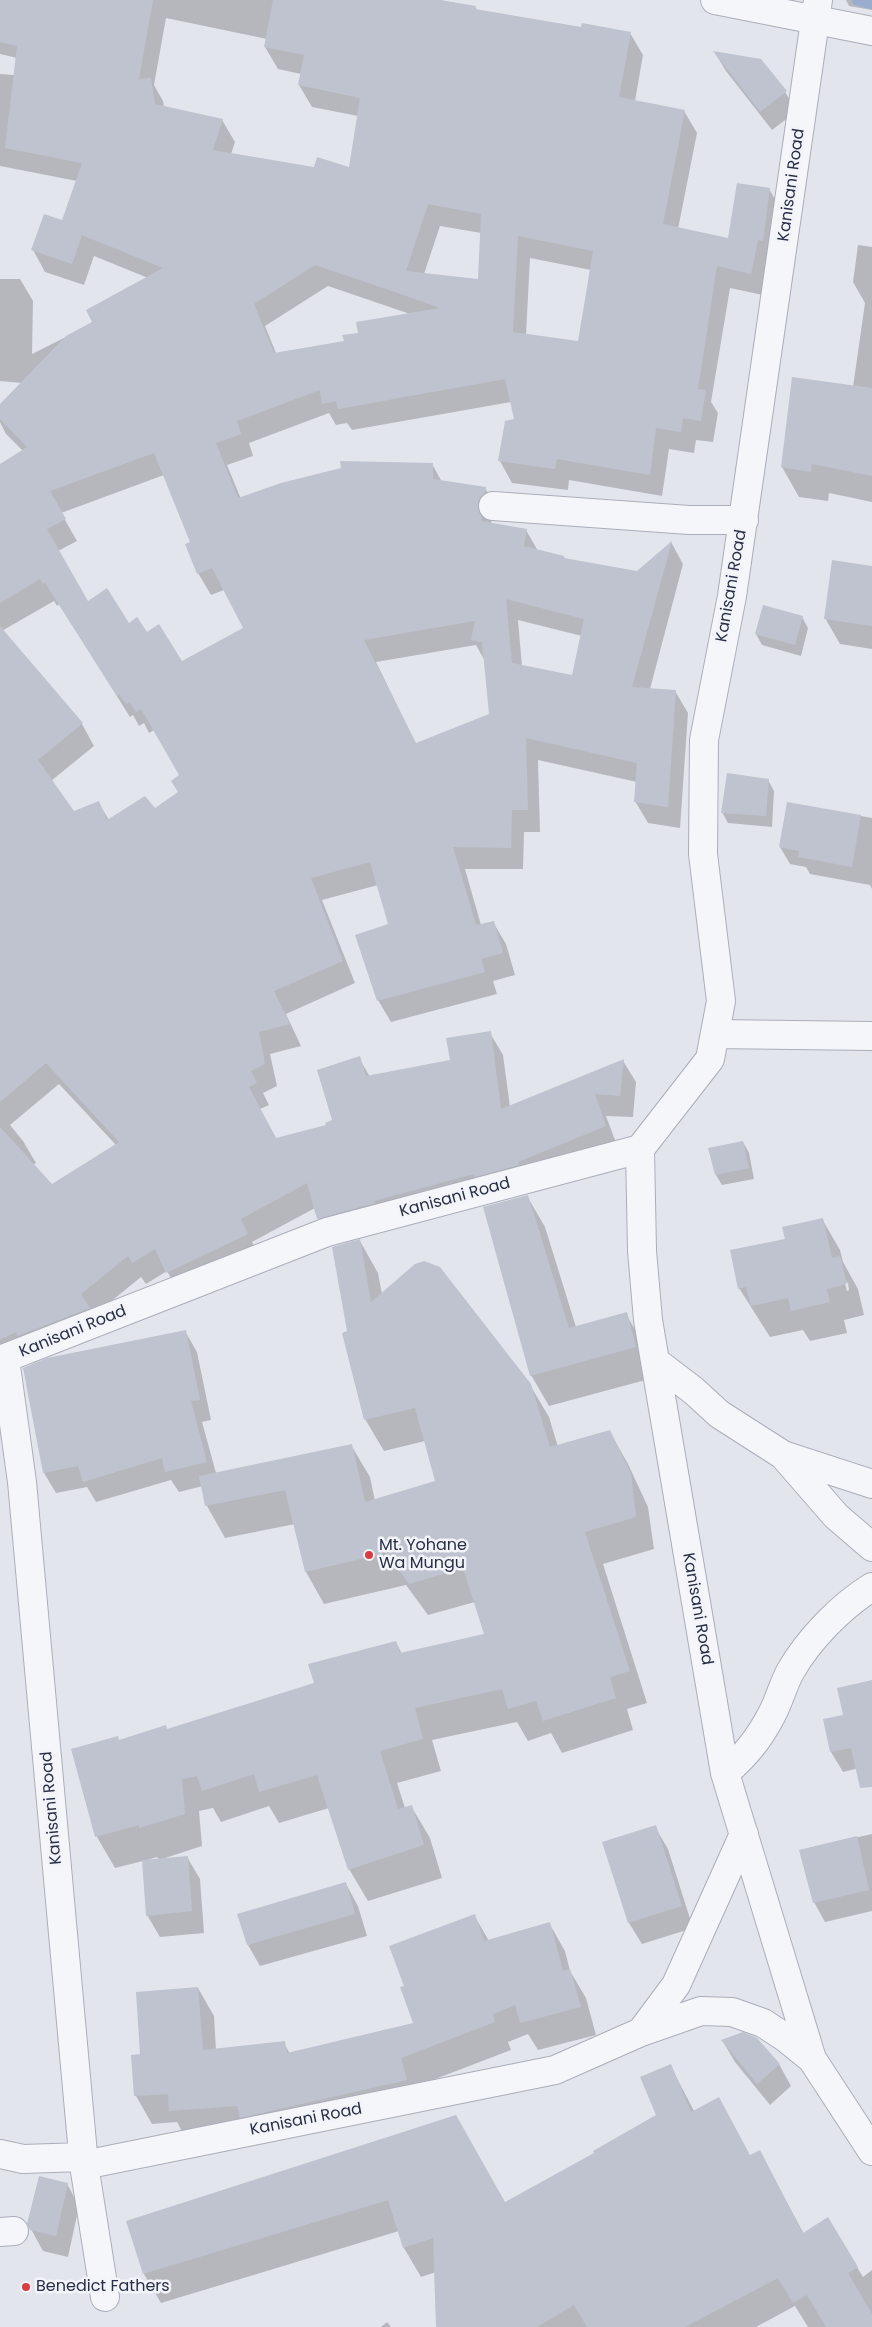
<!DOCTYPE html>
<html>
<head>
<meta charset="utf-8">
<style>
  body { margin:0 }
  canvas { display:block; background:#e2e5ec }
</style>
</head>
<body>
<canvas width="872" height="2327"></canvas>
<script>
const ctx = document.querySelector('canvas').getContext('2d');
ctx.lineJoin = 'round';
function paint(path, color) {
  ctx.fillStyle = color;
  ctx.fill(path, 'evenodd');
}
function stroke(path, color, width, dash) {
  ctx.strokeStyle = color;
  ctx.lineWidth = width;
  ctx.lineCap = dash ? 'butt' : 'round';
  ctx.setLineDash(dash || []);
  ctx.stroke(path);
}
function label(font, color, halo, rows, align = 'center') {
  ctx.font = font + ' Poppins,sans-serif';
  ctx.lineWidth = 5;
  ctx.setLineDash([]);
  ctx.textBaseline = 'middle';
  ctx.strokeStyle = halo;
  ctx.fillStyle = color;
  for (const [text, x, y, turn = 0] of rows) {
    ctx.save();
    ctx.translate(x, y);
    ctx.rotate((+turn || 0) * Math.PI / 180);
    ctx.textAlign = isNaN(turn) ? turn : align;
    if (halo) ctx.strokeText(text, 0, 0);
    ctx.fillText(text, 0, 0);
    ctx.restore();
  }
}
paint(new Path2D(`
  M0,0H440L475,7L477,10L582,28L630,33L643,55L635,101L684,111L697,133L678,229L729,240L769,189L782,211L763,295L730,288L711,402L718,413L713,442L696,440L694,453L669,449L662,496L569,480L568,490L512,483L500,461L515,419L511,402L352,430L347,423L336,425L329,413L249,443L253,456L227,465L241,499L432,464L442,482L485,488L498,510L490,524L526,530L538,551L564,557L565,560L637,572L671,542L683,564L650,689L675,691L688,713L680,828L648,823L635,801L637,782L538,760L540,832H524L523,869H465L481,925L493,922L506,944L515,975L493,981L497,994L391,1022L378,1000L390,925L378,885L322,900L355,983L286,1014L301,1046L270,1054L277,1086L263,1093L269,1105L260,1109L277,1140L327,1126L334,1121L359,1058L370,1077L451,1061L490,1033L503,1055L510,1107L623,1061L636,1082L633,1117L606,1116L618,1148L331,1240L319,1218L315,1208L252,1242L259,1256L180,1294L167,1271L146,1284L141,1277L93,1316L0,1369V661L82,724L94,746L51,781L74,813L98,802L109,820L155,810L179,792L181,776L154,730L149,733L144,723L139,726L133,715L130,717L59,604L57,606L54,601L0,632V465L23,451L6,434L0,422V405L22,383L0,381V279H20L33,301L32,354L94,323L148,278L94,256L84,285L45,272L33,250L63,222L77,181L0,166V74L68,79L69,70L0,54ZM166,18L267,39L265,47L278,69L301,74L299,85L312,107L358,116L350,168L315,169L231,154L235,142L222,120L164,107L163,101L154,85ZM440,226L481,233L479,281L424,274ZM530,258L591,270L579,343L526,335ZM328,286L410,314L345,342L276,353L265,326ZM164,475L191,543L198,573L211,595L224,590L244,628L182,662L147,633L87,602L58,551L77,541L61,513ZM518,620L582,636L573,677L522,666ZM476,645L485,661L490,715L416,744L376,662ZM59,1084L116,1145L51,1186L33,1165L36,1163L23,1141L10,1125Z
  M846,0H872V10L849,6Z
  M715,53L785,92L797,111L772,130L726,71Z
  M858,245L872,247V502L829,493L828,501L799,497L782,467L853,387L865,303L853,282Z
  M872,567V649L840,644L825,618Z
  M802,617L808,628L801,656L762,645L756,634Z
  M768,780L774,791L772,827L728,823L722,812Z
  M788,803L872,818V889L870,885L810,874L806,867L790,864L780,847Z
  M743,1142L749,1153L754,1179L722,1185L716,1175Z
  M527,1196L545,1227L576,1327L626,1314L644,1345L653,1378L549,1406L531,1375Z
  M822,1219L840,1250L843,1262L858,1289L864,1315L844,1320L847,1333L810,1341L803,1330L770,1337L739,1288L786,1240ZM844,1280L848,1283L849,1290L847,1291Z
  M360,1241L378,1273L382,1294L415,1265L424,1262L439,1268L530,1385L549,1417L558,1447L610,1432L628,1464L648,1507L654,1549L603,1564L647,1703L627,1709L633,1730L562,1753L551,1733L528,1741L517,1722L432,1740L441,1771L397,1783L405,1808L411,1806L430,1838L442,1878L368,1901L349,1869L329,1808L279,1823L269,1806L221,1822L213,1808L199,1811L202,1846L159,1860L157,1857L147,1860L148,1861L187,1857L200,1879L204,1933L160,1937L147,1915L143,1861L115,1868L97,1837L72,1749L117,1738L119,1741L165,1727L167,1730L315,1684L310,1665L396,1642L402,1654L486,1635L475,1602L428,1615L406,1585L324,1604L306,1572L295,1524L225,1538L207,1506L203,1486L179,1492L171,1480L96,1502L87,1487L56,1493L44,1473L33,1410L148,1397L144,1340L185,1331L197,1352L211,1420L202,1422L216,1473L351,1445L370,1477L375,1501L437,1482L425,1441L384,1451L365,1419L344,1334L348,1332L334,1248Z
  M872,1681V1765L843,1772L831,1752L824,1720L845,1716Z
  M655,1827L668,1849L693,1928L642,1944L629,1923L604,1843Z
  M872,1834V1911L825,1922L814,1902L800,1850Z
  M346,1884L358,1906L367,1936L260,1966L248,1945Z
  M474,1915L489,1941L549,1923L565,1951L570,1971L586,1998L596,2035L538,2050L528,2034L508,2042L511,2050L417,2086L422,2108L257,2145L251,2134L186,2139L177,2122L152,2124L136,2096L133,2056H142L198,1988L214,2016L216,2050L284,2043L290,2054L415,2024L405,1986Z
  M722,2040L779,2064L791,2086L770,2105L735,2062Z
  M670,2065L694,2111L750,2156L759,2151L804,2234L828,2219L863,2277L872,2270V2327H808L795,2306L756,2327H437L436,2272L421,2277L404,2248L399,2231L161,2303L144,2274L128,2222L456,2117L505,2203L596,2153L658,2116Z
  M67,2184L79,2206L68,2257L43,2251L31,2229Z
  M387,2322L391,2327H381Z`), '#0003');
stroke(new Path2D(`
  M857,0L872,4`), '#9aadcf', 11);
paint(new Path2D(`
  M0,0H153L139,79L151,78L155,104L223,119L213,150L314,167L317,157L349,167L360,98L298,85L304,55L264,47L273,0H440L476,6L475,9L581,27L582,23L631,32L619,97L685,110L663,224L728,238L737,183L770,188L763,241L758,240L751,274L717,266L698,389L706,390L701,421L683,418L681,432L656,428L650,475L557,459L555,469L498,461L505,421L514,419L505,379L338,409L336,401L322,404L320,390L237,421L241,434L216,443L238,498L281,483L341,468L340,461L433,463V479L486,487L485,493L480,498L478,504L482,516L481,521L527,529L524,546L564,556V558L637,571L672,541L632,687L676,690L668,807L634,802L637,763L526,738L528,810H512L511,848L453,847L476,925L494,921L503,953L481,959L485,972L377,1001L355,935L388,924L370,862L311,878L343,961L274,991L290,1024L259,1032L265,1064L251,1071L257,1083L249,1087L276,1138L326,1125L325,1123L332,1120L317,1070L360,1056L366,1076L450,1060L446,1038L491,1031L501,1109L624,1059L620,1096L595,1094L606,1126L518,1162L519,1165L475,1177L474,1174L374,1201L375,1203L317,1219L307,1183L241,1219L248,1234L166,1273L155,1249L132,1263L128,1256L81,1294L90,1308L17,1336L16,1332L0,1340V1127L52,1184L119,1142L46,1063L0,1102V626L83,723L38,760L74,811L99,801L107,820L145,796L155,808L178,792L171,781L179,775L141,709L136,712L130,702L126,704L119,694L117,696L45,583L43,584L40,579L0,603V464L27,447L0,419V404L66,336L92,322L86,310L163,268L82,235L72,264L31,250L44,214L62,220L82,163L5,148L17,46L0,42ZM428,204L481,214L478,279L406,271ZM518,236L593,251L578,341L513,332ZM315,265L398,293L440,308L356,322L358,333L342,335L344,341L274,353L254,304ZM154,453L190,542L185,544L197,574L212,568L243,628L182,661L159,624L147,632L137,617L129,623L107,588L88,601L47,529L66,519L50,491ZM506,599L584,619L572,675L512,663ZM475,621L471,640L482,642L489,714L416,743L364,640Z
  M713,51L761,59L787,91L760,112Z
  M792,377L872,388V476L812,464L811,472L781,467Z
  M832,560L872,566V626L824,619Z
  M763,605L803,616L795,645L755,634Z
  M727,773L769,779L766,816L721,813Z
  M787,802L861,815L852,867L798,857L799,851L779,847Z
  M743,1141L749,1168L715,1175L708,1148Z
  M528,1195L569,1328L627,1312L636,1347L530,1376L483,1207Z
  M823,1218L832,1258L840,1256L847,1284L827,1289L830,1302L791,1311L788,1298L751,1306L746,1287L738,1289L730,1250L785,1239L782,1227Z
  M360,1239L371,1302L415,1264L424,1261L440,1267L531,1384L550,1447L610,1430L631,1474L636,1517L585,1532L630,1671L610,1677L616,1698L543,1721L536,1701L508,1709L502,1689L415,1708L423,1739L380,1751L398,1809L412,1805L424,1845L348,1870L317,1775L259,1792L254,1774L202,1791L197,1776L182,1779L185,1814L139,1828V1825L95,1837L71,1749L118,1736L119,1740L166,1725L167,1729L314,1683L308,1664L396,1641L400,1653L484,1634L463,1568L409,1584L386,1553L305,1572L285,1490L205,1506L199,1476L352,1444L365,1502L435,1481L415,1408L364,1420L342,1333L347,1331L332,1247Z
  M186,1330L200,1400L191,1401L207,1462L165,1472L162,1458L83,1482L78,1466L43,1473L23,1368L47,1358Z
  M872,1680V1787L860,1788L851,1748L830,1752L823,1719L843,1715L837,1688Z
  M656,1825L682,1906L628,1923L602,1842Z
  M857,1836L869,1890L813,1903L799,1850Z
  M188,1856L192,1911L146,1916L142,1860Z
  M346,1882L355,1914L247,1945L237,1914Z
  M475,1914L484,1941L550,1922L563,1971L570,1969L581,2007L520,2023L515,2005L493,2014L495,2022L401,2058L407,2080L240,2118L237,2106L169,2111L168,2094L134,2096L131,2055L140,2054L136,1992L198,1987L203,2050L285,2041L287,2053L413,2023L400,1987L404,1986L389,1946Z
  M743,2032L757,2038L780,2064L757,2084L721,2040Z
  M671,2064L691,2112L719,2097L750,2155L760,2150L803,2233L828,2217L858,2267L848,2273L872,2314V2327H826L807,2295L793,2303L778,2278L685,2327H587L574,2305L537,2327H436L433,2238L403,2248L388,2200L143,2274L126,2221L456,2115L505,2202L594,2153L593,2151L656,2115L640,2077Z
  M39,2176L68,2183L56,2236L30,2230L27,2224Z`), '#bfc3cf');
const minor = new Path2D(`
  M715,0L872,31
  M493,506L689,520H744
  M715,1034L872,1036
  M5,1359L22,1482L84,2165L105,2297
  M0,1360L327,1232L640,1149
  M656,1362L694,1391L719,1414L783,1455L872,1484
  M783,1455L836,1516L872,1547
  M725,1773C746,1755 759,1739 772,1714C779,1701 783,1685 790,1672C808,1640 841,1606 872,1587
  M641,2032L676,1985L744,1834
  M812,2059L725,1773L648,1320L642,1251L640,1149L710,1059L721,1001L703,854L704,740L732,596L818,0
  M0,2154L23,2159L83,2157
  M84,2165L555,2070L641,2032L701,2011L732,2012L763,2023L786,2038L812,2059L872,2151
  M0,2232L14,2231`);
stroke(minor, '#aaaeba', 30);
stroke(minor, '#f5f6f9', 28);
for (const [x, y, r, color] of [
  [369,1555,5,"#dc3c41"],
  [26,2287,5,"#dc3c41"]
]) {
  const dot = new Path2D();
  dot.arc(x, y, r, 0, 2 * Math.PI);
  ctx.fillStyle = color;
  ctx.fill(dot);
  stroke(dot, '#f2f4f9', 2);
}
label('16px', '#282f46', '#f2f4f9', [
  ["Kanisani Road",792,185,-82],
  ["Kanisani Road",732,586,-80],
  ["Kanisani Road",455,1198,-15],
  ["Kanisani Road",73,1332,-22],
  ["Kanisani Road",697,1609,80],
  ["Kanisani Road",52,1808,-95],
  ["Kanisani Road",306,2120,-11]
]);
label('16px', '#282f46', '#f2f4f9', [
  ["Mt. Yohane",379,1546],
  ["Wa Mungu",379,1564],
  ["Benedict Fathers",36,2287]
], 'left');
</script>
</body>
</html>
